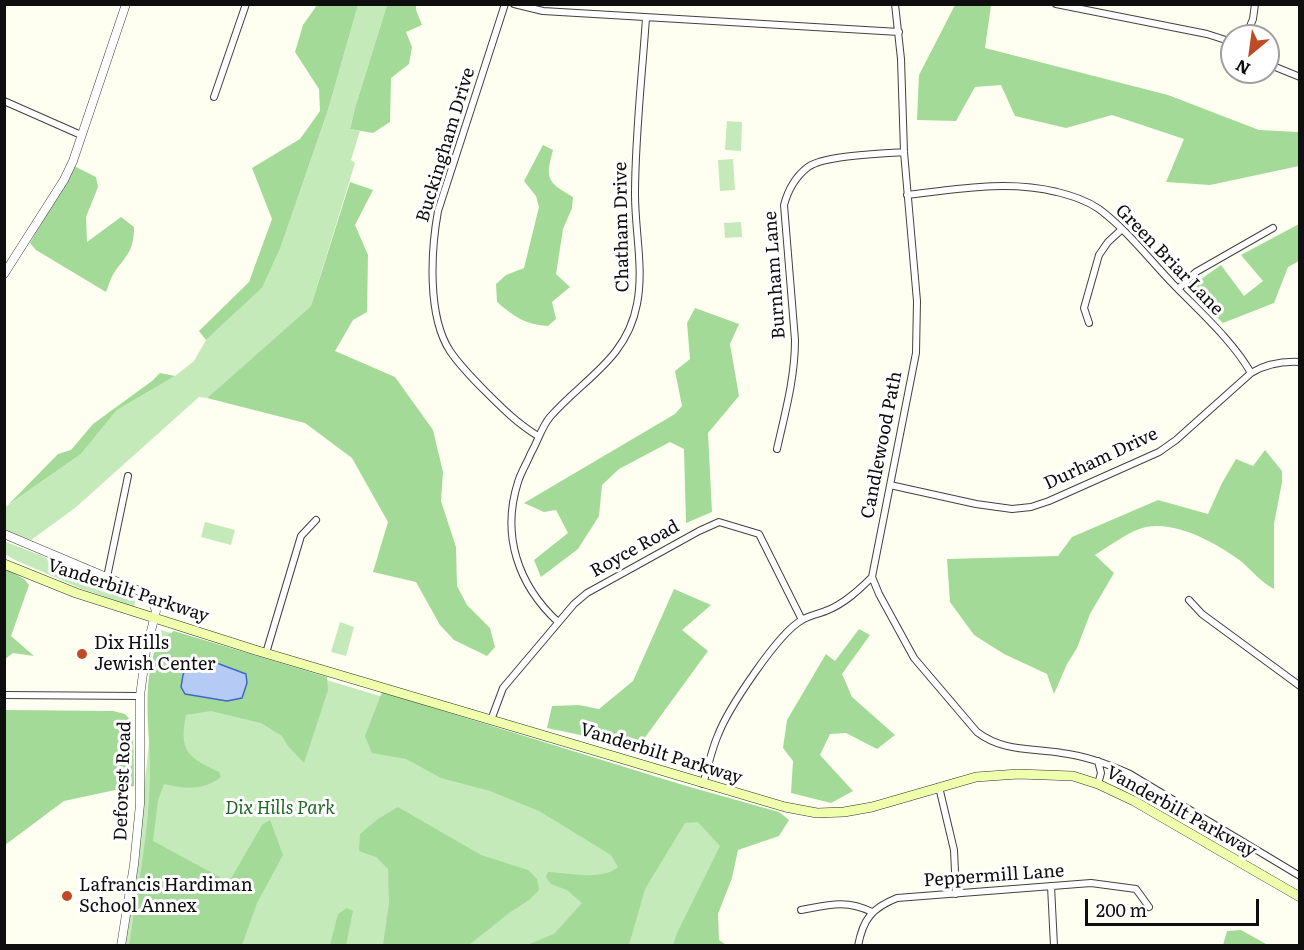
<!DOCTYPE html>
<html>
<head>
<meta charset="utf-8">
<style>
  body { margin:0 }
  #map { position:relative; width:1304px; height:950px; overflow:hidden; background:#fefff0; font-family:Literata,serif }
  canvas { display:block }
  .frame { position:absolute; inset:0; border:6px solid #0e0e0e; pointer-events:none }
  .north { position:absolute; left:1220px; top:24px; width:60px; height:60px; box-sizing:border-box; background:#fff; border:2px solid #9f9f9f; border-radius:50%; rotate:209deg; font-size:16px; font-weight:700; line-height:24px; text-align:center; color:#0e0e0e }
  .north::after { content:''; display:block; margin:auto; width:21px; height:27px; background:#bf4b26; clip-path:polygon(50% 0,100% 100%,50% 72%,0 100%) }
  .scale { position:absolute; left:1085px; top:899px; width:174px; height:27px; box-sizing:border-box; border:3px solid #0e0e0e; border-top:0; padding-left:8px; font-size:18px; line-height:21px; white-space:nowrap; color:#0e0e0e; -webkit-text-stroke:4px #fff; paint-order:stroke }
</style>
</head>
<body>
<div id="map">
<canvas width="1304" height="950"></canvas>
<div class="frame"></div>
<div class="north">N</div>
<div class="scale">200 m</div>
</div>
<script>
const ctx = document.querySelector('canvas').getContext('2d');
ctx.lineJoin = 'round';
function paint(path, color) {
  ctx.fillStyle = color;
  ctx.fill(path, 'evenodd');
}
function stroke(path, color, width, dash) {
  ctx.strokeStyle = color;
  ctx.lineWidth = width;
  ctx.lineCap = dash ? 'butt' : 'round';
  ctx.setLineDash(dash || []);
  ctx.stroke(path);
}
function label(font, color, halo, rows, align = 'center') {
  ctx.font = font + ' Literata,serif';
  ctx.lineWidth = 6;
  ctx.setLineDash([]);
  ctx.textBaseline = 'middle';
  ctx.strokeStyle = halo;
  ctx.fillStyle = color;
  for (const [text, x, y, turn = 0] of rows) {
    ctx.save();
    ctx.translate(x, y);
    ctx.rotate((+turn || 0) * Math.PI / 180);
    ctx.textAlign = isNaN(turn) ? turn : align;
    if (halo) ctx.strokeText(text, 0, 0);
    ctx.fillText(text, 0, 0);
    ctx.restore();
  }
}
paint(new Path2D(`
  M358,5H387L355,108L350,129L360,131L351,160L355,163L311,306L207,398L199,397L75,508L31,540L5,531L4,508L81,454L117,410L175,376L194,361L206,340L262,288L280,249L328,110Z
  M727,121L742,122L741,151L725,150Z
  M733,159L735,190L720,191L718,160Z
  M741,222L742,237L725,238L724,223Z
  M205,522L235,530L231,545L201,537Z
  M4,541L105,581L128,593L136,599L134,607L82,589L15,560L5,554Z
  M340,622L354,627L346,656L331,652Z
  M161,630L774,815L737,836L708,935L721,945L123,946L142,808Z`), '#c4eab9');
paint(new Path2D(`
  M317,5H358L328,110L280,249L262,288L206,340L199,331L249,282L272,219L252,168L300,139L320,111L319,89L295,52L303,25Z
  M387,5H416V10L422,25L406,32L412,47L409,64L391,78L390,122L373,133L350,129L355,108Z
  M955,5H991L985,48L1168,95L1259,130L1299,132V166L1210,185L1166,182L1184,139L1112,115L1066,128L1015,116L1001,85L975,87L956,121L917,120L919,75Z
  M543,145L553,150C545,179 547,182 573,197L572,208L563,229L556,274L570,287L552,302L556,319L548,326C526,325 513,316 497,302L496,284L506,275L524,268L539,207L536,196L524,181Z
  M74,166L96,177L98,187L86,217L87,242L121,217L134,227C134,249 128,254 116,270C111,276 109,285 106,292L36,250L30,243Z
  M350,182L373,190L355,225L368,255L367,312L353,320L335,351L395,377L433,430L443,472L441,501L456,547L457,586L467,605L490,628L495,647L487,656L454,640L440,625L416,582L373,572L388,522L352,458L305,423L207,398L311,306Z
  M1299,224V261L1288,267L1274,303L1223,323L1187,289L1221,265L1244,296L1263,281L1241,255Z
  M695,308L739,324L730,344L739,396L708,433L712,512L686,523L684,449L670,442L619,469L602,485L599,516L578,549L541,577L534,560L568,533L556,510L544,512L524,503L675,414L682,406L675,371L690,359L687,323Z
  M160,373L175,376L117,410L81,454L8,505L58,454L71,450L93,424L152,381Z
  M1265,450L1282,471V482L1274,524V589C1261,582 1253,572 1242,562C1217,543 1171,517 1139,529C1124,535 1109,546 1095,555L1114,573L1090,614L1077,648L1067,664L1054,694L1047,674L1004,654L974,635L950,602L947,559L1058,556L1072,537L1158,500L1208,514L1222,483L1236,459L1253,466Z
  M5,568L24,579L29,585L11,636L34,656L13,653L5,659Z
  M674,589L711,605L682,630L708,651L638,747L547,728L552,706L579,705L599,709L633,681Z
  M859,629L870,635L842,674L852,697L895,735L877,749L846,733L830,734L820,755L853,791L831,803L791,793L793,761L783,748L787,720L826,654L835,661Z
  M174,631L327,677L328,690L304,763L288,746L282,736L261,723L211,711L186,715C179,751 187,757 219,772L221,777C203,791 185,789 164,784L158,800L153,841L229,882L262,825L270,820L283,855L257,903L242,945L129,946C137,890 149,834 150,778C151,735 141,692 155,650C158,642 167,635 174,631ZM206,659L246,674L242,698L227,701L185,694Z
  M382,692L683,785L779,812L789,820L779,836L738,850L732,878L718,914L719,940L726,945H673L677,933L720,846L698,822L685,823L645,889L629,945H527L554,934L582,903L567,890L551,884L546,877L548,872C569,873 602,881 618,867L611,855L539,811L490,791L441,778L406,759L372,753L365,736Z
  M5,710L113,711L125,714L133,723L134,786L64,801L5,845Z
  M398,807L481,855L528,870L537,879L539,890L529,900L509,913L469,945H383L389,904L388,869L376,857L359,851L360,834L378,819Z
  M347,908L353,911L346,945H330L338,914Z
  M1241,930L1268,945H1223L1227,931Z`), '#a3da98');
const water = new Path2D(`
  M190,658L206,659L246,674L247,683L242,698L227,701L185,694L181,687L183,675Z`);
paint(water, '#b5cbf6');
stroke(water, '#3b69cd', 1.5);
const minor = new Path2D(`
  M505,4L438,211C431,250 427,316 450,351C460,366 473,379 486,392C502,408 518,424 538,436
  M514,4L543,11L899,32
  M895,4L901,59L904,152L917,301L916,353L872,577L879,594L914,658L977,732C1003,752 1032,748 1062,753C1086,756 1108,764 1130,774L1300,876
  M1056,4L1207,34L1232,42
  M1246,36L1253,19L1255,4
  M1268,64L1300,77
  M214,97L246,4
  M4,101L81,135
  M907,195C958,189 1007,180 1057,192C1072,196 1086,200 1099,209C1126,229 1149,259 1173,284C1199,311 1233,341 1251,373
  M1178,289L1196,272L1273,228
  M1089,323L1084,308L1099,255L1108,242L1121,230
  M777,449C785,413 795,378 795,340L784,205C788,190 795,177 808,167C825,155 881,154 904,152
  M890,485L976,504L1012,509L1031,507L1049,501L1159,452L1176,440L1251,373C1266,364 1282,361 1300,362
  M107,577L128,476
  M1189,600L1202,614L1300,686
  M558,622C518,585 501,535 518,482C521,472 527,463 531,453C538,441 541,428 550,417C583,379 627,359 637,304C644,269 635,231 635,195C635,136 642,77 646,18
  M266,653L301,536L316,520
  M4,695L140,696
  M491,720L503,688L574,604L587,593L699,531L719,522L759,534L802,620
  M703,784C708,768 711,751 718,735C728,709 778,633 802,620C810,615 819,614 828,610C845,603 859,590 872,577
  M1098,784L1101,773L1098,761
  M939,787L954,850L956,894
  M1051,886L1054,946
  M801,910C828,905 846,899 872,912
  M858,946C863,919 872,908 897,898L1091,883L1136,889L1149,907`);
const tertiary = new Path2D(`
  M4,274L64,180L73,161L126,4
  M4,534L144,593L153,602L156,611L146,651L140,696V804L134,865L121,946`);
const secondary = new Path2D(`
  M4,564L76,593L255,650L785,807L817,813L844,812L872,807L976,777L1018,774L1073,776L1098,784L1134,801L1300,897`);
stroke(minor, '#414141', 8);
stroke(tertiary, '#414141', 9);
stroke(secondary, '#303030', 10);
stroke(minor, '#fff', 6);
stroke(tertiary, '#fff', 8);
stroke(secondary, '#f0ffab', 9);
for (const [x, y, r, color] of [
  [82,654,6,"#bf4b26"],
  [67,896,6,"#bf4b26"]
]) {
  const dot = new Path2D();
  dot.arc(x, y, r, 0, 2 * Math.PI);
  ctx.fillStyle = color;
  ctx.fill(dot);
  stroke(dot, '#fff', 2);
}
label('18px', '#0e0e0e', '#fff', [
  ["Buckingham Drive",446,145,-73],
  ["Chatham Drive",622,227,-91],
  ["Green Briar Lane",1169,260,46],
  ["Burnham Lane",775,275,-94],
  ["Candlewood Path",882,445,-79],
  ["Durham Drive",1101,459,-25],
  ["Royce Road",635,549,-29],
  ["Vanderbilt Parkway",128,591,18],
  ["Vanderbilt Parkway",661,754,17],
  ["Deforest Road",123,781,-88],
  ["Vanderbilt Parkway",1181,812,29],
  ["Peppermill Lane",994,876,-4]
]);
label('18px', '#0e0e0e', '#fff', [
  ["Dix Hills",94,644],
  ["Jewish Center",94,665],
  ["Lafrancis Hardiman",79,886],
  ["School Annex",79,907]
], 'left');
label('italic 18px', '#1e6724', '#fff', [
  ["Dix Hills Park",280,809]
]);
</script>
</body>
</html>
